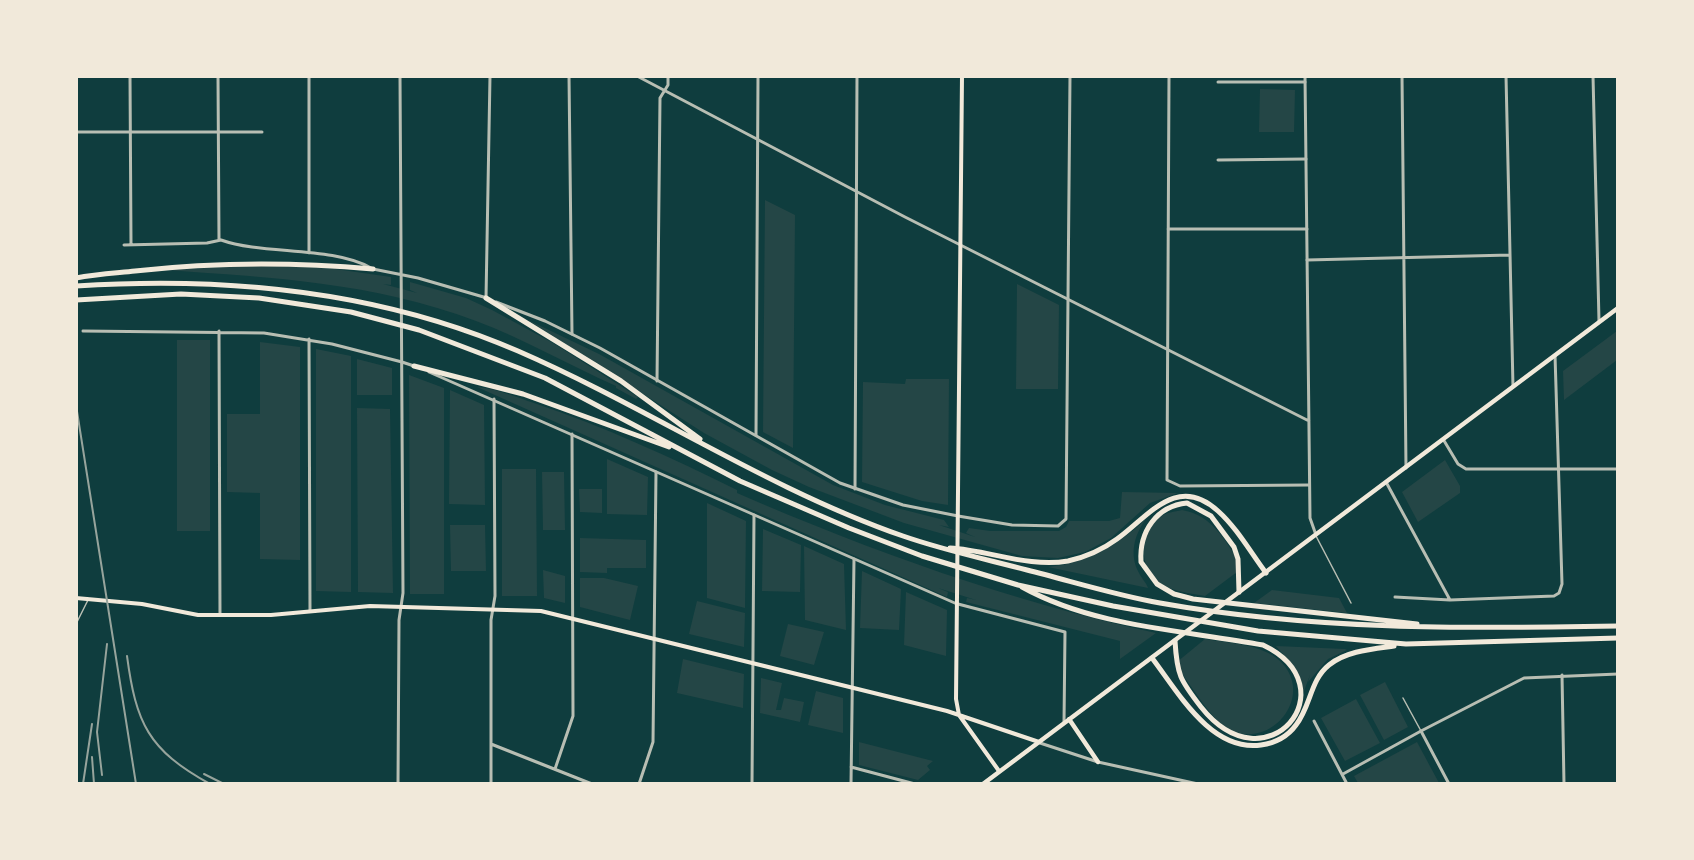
<!DOCTYPE html>
<html>
<head>
<meta charset="utf-8">
<style>
  body { margin:0 }
  #map { position:relative; width:1694px; height:860px; overflow:hidden; background:#0f3d3e; font-family:Manrope,sans-serif }
  canvas { display:block }
  .frame { position:absolute; inset:0; border:78px solid #f1e9da; pointer-events:none }
</style>
</head>
<body>
<div id="map">
<canvas width="1694" height="860"></canvas>
<div class="frame"></div>
</div>
<script>
const ctx = document.querySelector('canvas').getContext('2d');
ctx.lineJoin = 'round';
function paint(path, color) {
  ctx.fillStyle = color;
  ctx.fill(path, 'evenodd');
}
function stroke(path, color, width, dash) {
  ctx.strokeStyle = color;
  ctx.lineWidth = width;
  ctx.lineCap = dash ? 'butt' : 'round';
  ctx.setLineDash(dash || []);
  ctx.stroke(path);
}
paint(new Path2D(`
  M1260,89L1295,90L1294,132H1259Z
  M765,200L795,215L793,448L763,432Z
  M266,265L335,269L391,277V285L383,284L417,293L410,290V282L466,298L492,310L553,343L638,397L636,399L616,388V386C569,365 524,339 476,321C372,282 275,278 167,270Z
  M1017,284L1059,305L1058,389H1016Z
  M528,320L599,354L833,485L885,505L944,520L949,527L939,525L975,537L966,533L969,528L990,531H1059L1066,527L1069,521H1109L1120,518L1122,492L1178,493L1150,503L1111,538L1085,552L1058,558L1022,556L904,523L809,487L772,470L704,433Z
  M1617,331V360L1564,400L1563,371Z
  M177,340H210V531H177Z
  M260,342L300,347V560L260,559V493L227,492V414H260Z
  M316,349L351,356V592L316,591Z
  M357,359L392,368V395H357Z
  M409,375L444,388V594H410Z
  M906,379H949L948,505L922,501L862,482L863,382L905,384Z
  M477,387C495,388 516,397 534,403C605,427 670,457 737,490V493C873,552 1010,601 1156,633L1120,659V641L966,602L967,598L976,600L938,588L948,592L947,597Z
  M450,390L484,405L485,505L449,504Z
  M357,408L390,409L393,593L358,592Z
  M607,459L648,477L647,515L607,514Z
  M1445,460L1460,486V493L1418,522L1402,492Z
  M502,469H536L537,596H502Z
  M542,472H564L565,530H543Z
  M579,489H602V513L580,512Z
  M707,503L746,521L745,608L707,598Z
  M1182,510C1212,515 1224,539 1240,563L1241,569L1205,596C1190,593 1173,592 1160,583C1138,568 1139,533 1160,517C1167,512 1174,512 1182,510Z
  M1146,519C1134,535 1129,555 1139,573C1142,579 1147,584 1148,588L1048,567C1088,563 1117,546 1146,519Z
  M450,525H485L486,571H451Z
  M763,529L801,545L800,592L762,591Z
  M580,538L646,540V568H607V573L580,572Z
  M804,546L844,564L846,630L805,620Z
  M543,570L565,576V603L544,598Z
  M862,571L901,589L899,630L860,628Z
  M580,578H604L638,586L630,620L580,607Z
  M1272,590L1339,598L1347,613L1254,603Z
  M906,592L947,610L946,656L904,645Z
  M697,601L745,613L744,647L689,634Z
  M788,624L824,632L814,665L780,656Z
  M1205,639C1228,643 1262,644 1280,661C1315,694 1274,748 1232,731C1214,724 1190,684 1178,668L1177,662Z
  M1276,646L1345,649L1347,650L1328,659L1308,682L1310,675L1301,699L1297,671Z
  M683,659L744,674L743,708L677,693Z
  M761,678L782,683L776,710H781L784,698L804,702L800,722L760,713Z
  M1385,682L1408,727L1384,740L1360,695Z
  M816,691L843,698V733L808,725Z
  M1356,699L1380,743L1345,761L1321,718Z
  M859,742L933,761L927,766L930,770L918,780L859,765Z
  M1417,742L1439,783H1358L1354,776Z`), '#244646');
stroke(new Path2D(`
  M1316,536L1351,603
  M76,624L88,600
  M1403,698L1421,731`), '#b8beb3', 1.5);
stroke(new Path2D(`
  M130,76L131,244
  M218,76L219,240
  M309,76V253
  M569,76L572,334
  M1169,76L1167,480L1180,486L1309,485
  M1402,76L1406,468
  M1506,76L1513,387
  M1593,76L1599,321
  M1218,82H1305
  M76,132H262
  M1218,160L1306,159
  M1168,229H1307
  M124,245L207,243L221,240C263,255 332,246 371,268
  M1307,260L1510,255
  M486,298L490,76
  M83,331L264,333L332,344L402,362
  M219,331L220,615
  M309,339L310,611
  M657,381L660,98L668,85V76
  M756,435L758,76
  M1443,439L1458,464L1466,469H1618
  M1386,482L1450,600
  M855,489L857,76
  M958,516L1012,525L1058,526L1066,519L1070,76
  M1395,597L1450,600L1554,596L1559,593L1562,584L1555,355
  M958,604L1065,632L1064,723
  M1562,675L1564,784
  M1314,721L1347,784
  M491,744L592,784
  M851,767L915,784
  M555,769L573,716L572,434
  M1343,774L1421,731
  M491,784V620L495,596L494,399
  M639,784L653,742L656,472
  M752,784L754,515
  M851,784L854,559`), '#b8beb3', 3);
stroke(new Path2D(`
  M637,76L905,217L1309,421
  M1305,76L1310,518L1316,535
  M373,269L418,278L487,298
  M496,302L545,321L600,348L840,483L903,505L958,516
  M402,362L414,366
  M429,372L957,604
  M1040,743L1098,762L1198,784
  M398,784L399,620L403,593L400,76
  M1449,784L1421,731L1524,678L1618,674`), '#b8beb3', 3);
stroke(new Path2D(`
  M962,76L956,699L959,715L999,771
  M76,598L142,604L198,615H271L370,606L541,611L947,711L1039,742`), '#f1e9da', 4);
stroke(new Path2D(`
  M1069,719L1098,762
  M983,784L1618,308`), '#f1e9da', 4.5);
stroke(new Path2D(`
  M76,278C96,274 116,273 135,271C214,262 294,262 373,269
  M76,286C227,276 378,290 518,351C649,408 768,489 903,536C943,550 985,559 1027,570C1071,581 1115,595 1160,603C1311,630 1465,629 1618,626
  M486,298L621,381L700,439
  M76,300L181,294L259,298L351,312L419,330L545,378L740,481L849,528L922,556L1018,585L1113,606L1258,631L1406,644L1618,638
  M414,366L523,394L669,447
  M950,548C988,550 1029,568 1068,561C1086,557 1102,550 1117,539C1148,517 1177,473 1218,511C1237,528 1251,553 1266,573
  M1022,587C1094,627 1183,630 1263,645C1351,687 1267,790 1201,707C1180,680 1177,675 1175,641
  M1239,592L1238,559L1234,547L1211,516L1187,503C1157,506 1139,531 1141,562L1157,584L1174,594L1193,599L1417,624
  M1152,658C1178,692 1211,752 1261,745C1275,743 1288,736 1296,725C1311,706 1310,680 1329,665C1346,651 1372,649 1394,646`), '#f1e9da', 5);
stroke(new Path2D(`
  M76,405L136,784
  M127,656C136,723 148,750 210,784
  M92,757L94,784
  M204,774L224,784
  M102,775L97,732L107,644
  M83,784L92,724`), '#97a49c', 2);
</script>
</body>
</html>
